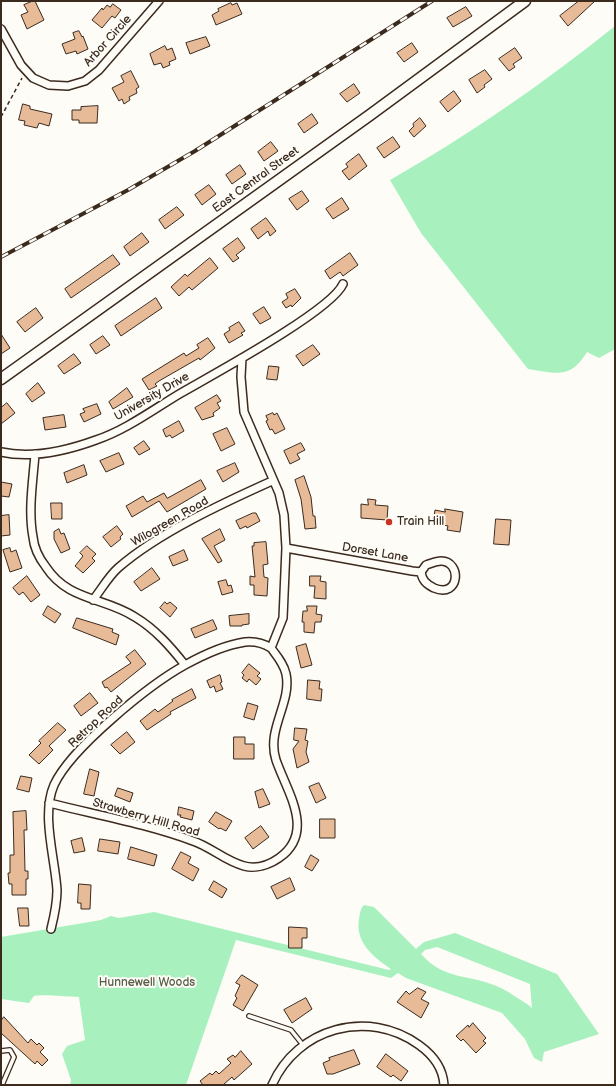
<!DOCTYPE html>
<html>
<head>
<meta charset="utf-8">
<style>
  body { margin:0 }
  #map { position:relative; width:616px; height:1086px; overflow:hidden; background:#fdfcf7; font-family:"Balsamiq Sans",sans-serif }
  canvas { display:block }
  .frame { position:absolute; inset:0; border:2px solid #3b2a1e; pointer-events:none }
</style>
</head>
<body>
<div id="map">
<canvas width="616" height="1086"></canvas>
<div class="frame"></div>
</div>
<script>
const ctx = document.querySelector('canvas').getContext('2d');
ctx.lineJoin = 'round';
function paint(path, color) {
  ctx.fillStyle = color;
  ctx.fill(path, 'evenodd');
}
function stroke(path, color, width, dash) {
  ctx.strokeStyle = color;
  ctx.lineWidth = width;
  ctx.lineCap = dash ? 'butt' : 'round';
  ctx.setLineDash(dash || []);
  ctx.stroke(path);
}
function label(font, color, halo, rows, align = 'center') {
  ctx.font = font + ' "Balsamiq Sans",sans-serif';
  ctx.lineWidth = 4;
  ctx.setLineDash([]);
  ctx.textBaseline = 'middle';
  ctx.strokeStyle = halo;
  ctx.fillStyle = color;
  for (const [text, x, y, turn = 0] of rows) {
    ctx.save();
    ctx.translate(x, y);
    ctx.rotate((+turn || 0) * Math.PI / 180);
    ctx.textAlign = isNaN(turn) ? turn : align;
    if (halo) ctx.strokeText(text, 0, 0);
    ctx.fillText(text, 0, 0);
    ctx.restore();
  }
}
paint(new Path2D(`
  M615,26V349L599,358L587,352C570,380 556,373 528,369L421,233L390,180C469,135 544,83 615,26Z
  M364,905L374,907L416,949L424,942L455,933L557,974L599,1034L544,1052L542,1062L534,1058L525,1039L502,1013L406,978L398,973L391,978L236,940L186,1085H70L71,1080L62,1054L67,1046L85,1040L79,997C66,997 45,994 34,996L29,1003L1,999V937L101,920L111,916L119,918L154,912L389,970L391,969C373,957 355,942 359,919C360,914 360,909 364,905ZM437,947L530,984L532,1009L530,1006C520,1000 511,993 501,988C470,973 446,982 421,954L425,950Z`), '#a8f1bf');
const building = new Path2D(`
  M33,1H35L44,20L27,29L21,15L28,12L24,5Z
  M579,1H595L568,26L560,16Z
  M231,3L232,5L237,3L242,14L216,25L212,15L219,11L218,9Z
  M113,4L121,10L115,18L112,16L102,28L92,20L102,8L103,10L107,5L110,7Z
  M466,7L472,16L453,27L447,18Z
  M79,31L82,37L83,36L88,49L77,54L76,51L66,54L62,44L75,39L73,33Z
  M206,37L210,46L190,54L186,43Z
  M412,43L418,52L404,62L397,53Z
  M165,46L167,50L172,48L176,59L169,62L170,65L163,68L161,63L154,65L150,54Z
  M515,48L522,58L513,64L515,67L509,71L499,59Z
  M485,70L492,79L484,85L485,87L477,93L469,80Z
  M131,71L139,87L136,89L137,93L129,97L130,100L124,104L122,99L119,101L112,88L124,82L121,76Z
  M354,84L360,93L347,102L340,94Z
  M454,91L461,101L448,112L440,102Z
  M23,104L30,106V109L52,114L49,126L39,123L37,128L24,125L25,121L19,120Z
  M98,106L97,123H79V120H72V110H81V107Z
  M312,114L318,123L304,133L298,124Z
  M420,118L426,126L414,137L409,131L414,126L413,124Z
  M393,137L400,147L384,158L377,148Z
  M271,142L278,151L264,161L258,152Z
  M359,154L367,166L349,180L342,171L348,167L346,164Z
  M240,165L246,174L232,184L226,175Z
  M209,185L216,194L202,205L195,195Z
  M302,191L309,201L297,210L289,199Z
  M342,198L349,209L333,219L326,209Z
  M177,207L184,215L165,229L159,220Z
  M266,218L276,231L270,236L268,231L258,239L251,229Z
  M142,233L149,242L130,256L124,247Z
  M238,238L245,248L236,255L239,258L233,262L223,249Z
  M350,253L358,265L343,276L340,272L330,279L325,271Z
  M113,255L120,264L71,298L65,289Z
  M210,258L218,268L192,290L189,287L179,296L171,287L185,274L187,276Z
  M295,289L301,298L292,307L291,305L286,308L282,302L288,298L286,294Z
  M156,298L162,308L121,336L115,326Z
  M264,307L271,318L260,324L253,314Z
  M36,308L43,318L25,332L17,322Z
  M239,322L245,331L241,333L243,335L229,343L224,334L230,330L229,328Z
  M1,334L10,348L1,354Z
  M103,336L110,345L96,354L90,345Z
  M208,338L215,348L200,360L199,358L159,381L155,384L157,386L149,390L142,379L184,353L186,356L199,348L197,345Z
  M313,345L320,354L303,366L296,356Z
  M74,354L81,363L64,374L58,366Z
  M269,366L279,367L277,380L267,379Z
  M38,383L45,393L32,402L26,394Z
  M127,388L133,397L113,409L109,402Z
  M217,395L221,401L217,403L220,408L213,413L214,416L202,420L195,408Z
  M7,403L15,413L1,424V408Z
  M97,404L101,414L84,422L80,414L85,412L83,409Z
  M273,413L274,415L277,413L285,429L275,434L272,429L270,430L266,421L268,420L266,416Z
  M64,415L66,427L45,430L43,418Z
  M179,421L184,431L172,438L170,435L166,437L163,430Z
  M227,428L235,444L221,451L213,434Z
  M144,441L150,449L139,455L134,448Z
  M301,443L305,450L297,454L300,459L290,464L284,451Z
  M119,453L124,464L106,472L100,461Z
  M235,463L239,472L223,482L217,471Z
  M84,465L87,475L67,483L64,473Z
  M304,476L311,497L313,516H315L316,528L305,529L301,499L295,480Z
  M201,480L206,489L167,512L159,501L132,517L126,506L143,496L147,502L164,493L167,498Z
  M1,482L12,484L9,497L1,496Z
  M368,499L376,500L375,505L388,506L387,520L361,518V504L368,505Z
  M51,503H62V519H52Z
  M445,509L463,512L460,532L447,530L448,526L433,523L435,510L445,512Z
  M253,513H256L260,521L247,528L246,526L240,529L236,521Z
  M9,515L10,535L1,536V516Z
  M496,519L511,520L509,545L494,544Z
  M117,526L123,534L120,537L121,539L111,547L103,537Z
  M59,529L61,534L64,533L70,549L61,553L54,539V532Z
  M220,529L225,540L214,546L222,561L218,563L202,539Z
  M266,542L268,564L263,565L264,577L268,578L267,596L254,595V585H250V576L255,577L252,546H254V543Z
  M87,546L96,554L92,558L95,561L83,573L75,566L83,556L80,553Z
  M10,548L11,552L16,550L22,568L10,572L3,550Z
  M184,550L188,560L173,566L169,557Z
  M152,568L160,579L141,591L134,582Z
  M27,576L40,595L31,602L23,592L19,595L13,588Z
  M310,576H321L320,581L326,582V599L314,598L315,586H310Z
  M226,580L228,586L231,585L233,592L222,595L218,582Z
  M165,602L167,604L170,602L177,608L170,617L160,608Z
  M48,606L61,614L55,623L43,615Z
  M307,606H317L316,614L322,615L321,622H315L314,633L304,632V622H302L303,611H307Z
  M249,614V624L242,625V626H230L229,616Z
  M77,618L113,629L112,632L119,635L116,645L73,628Z
  M213,620L217,629L195,638L191,629Z
  M306,644L312,665L301,668L296,647Z
  M135,650L146,664L111,692L107,687L105,688L102,682L131,663L126,657Z
  M249,664L260,673L257,676L261,679L256,685L249,679L247,682L242,678L244,675L242,673Z
  M220,675L222,682L220,683L223,689L216,692L214,686L210,688L207,681Z
  M308,680L320,681L319,689H322L321,701L307,699Z
  M192,689L196,698L170,712L171,714L147,730L140,721L155,709L158,712L173,701L172,700Z
  M90,693L98,703L81,716L74,706Z
  M248,703L258,706L254,720L244,717Z
  M58,723L66,730L49,746L53,750L39,764L29,755L41,743L39,741Z
  M295,728L307,729L305,740L308,741L306,752L309,762L297,768L293,749L299,741L294,740Z
  M127,732L135,742L120,754L111,745Z
  M234,737H245V744H254V759H234Z
  M90,769L99,772L94,796L84,794Z
  M21,776L32,778L29,792L17,789Z
  M319,783L326,798L316,803L309,787Z
  M118,788L133,793L130,802L115,796Z
  M263,789L270,804L259,808L255,792Z
  M179,807L194,811L192,820L180,817L181,815H178Z
  M26,811L27,830H24L25,871H28V879H26V895H12V884H9L8,873H10V855H14L13,812Z
  M216,812L232,821L226,831L220,828L219,829L209,822Z
  M320,819H335V838H320Z
  M261,826L269,837L253,849L245,838Z
  M82,838L85,851L74,853L71,841Z
  M100,839L120,842L118,854L98,851Z
  M131,847L157,855L154,866L128,859Z
  M181,852L191,857L188,863L199,869L193,881L172,869Z
  M311,855L319,860L312,871L305,867Z
  M290,878L295,890L277,899L271,887Z
  M214,881L227,889L222,898L209,890Z
  M79,884L91,885L90,909H81V903H78Z
  M18,908H28L29,926H20Z
  M289,927L307,928V938H302V948H289Z
  M242,975L258,985L243,1011L233,1005L237,998L235,996L240,985L236,983Z
  M418,988L426,992L421,999L429,1003L421,1018L397,1002L406,991L409,994Z
  M306,998L312,1009L292,1023L284,1010Z
  M4,1017L28,1043L31,1039L37,1045L39,1043L44,1048L40,1052L48,1060L42,1066L37,1061L35,1064L1,1033V1021Z
  M473,1023L486,1038L483,1041L486,1043L476,1053L463,1039L461,1041L456,1036L468,1025L469,1027Z
  M354,1050L360,1064L333,1074H327L323,1063L330,1060L329,1058Z
  M241,1051L252,1064L234,1080L232,1077L223,1085H203L200,1081L210,1073L212,1075L216,1071L219,1074L231,1063L227,1059L233,1055L235,1057Z
  M386,1054L408,1071L401,1081L393,1075L391,1077L377,1067Z`);
paint(building, '#e8bb98');
stroke(building, '#3b2a1e', 1);
const lane = new Path2D(`
  M249,1016L291,1030L303,1045
  M1,1051L10,1050L14,1057L2,1085`);
const street = new Path2D(`
  M1,29L21,65L33,78L49,85L68,86L85,81L99,70L159,1
  M1,452C33,459 66,451 96,440C126,430 154,409 181,393C212,375 331,311 343,284
  M35,454C33,481 28,510 33,537C34,548 39,558 46,567C68,601 104,597 135,617C155,629 170,646 185,665
  M286,548L412,571L421,572L426,565C430,564 436,561 441,561C462,561 460,599 434,588C426,584 422,580 421,572
  M93,600C101,590 108,577 118,568C158,533 223,503 272,481
  M49,803C97,815 147,824 193,841C211,847 225,861 244,866C256,869 269,865 279,858C316,832 287,792 276,760C266,729 292,703 286,674C284,664 277,656 271,648L283,618L286,548L284,515L279,493L244,412L241,377L242,358
  M51,929C54,917 57,903 57,890C55,858 41,815 54,785C71,748 149,685 185,665C203,655 225,645 245,642C255,641 263,643 271,648
  M272,1085C297,1028 368,1008 419,1045C433,1055 443,1068 444,1085`);
const secondary = new Path2D(`
  M1,379L370,115L525,1`);
stroke(lane, '#3b2a1e', 6);
stroke(street, '#3b2a1e', 10);
stroke(secondary, '#3b2a1e', 13);
stroke(new Path2D(`
  M1,117L22,78`), '#3b2a1e', 1.5, [4, 3]);
stroke(lane, '#fdfcf7', 3.5);
stroke(street, '#fdfcf7', 7);
stroke(secondary, '#fdfcf7', 10);
const rail = new Path2D(`
  M1,257L128,190L195,151L432,1`);
stroke(rail, '#3b2a1e', 4);
stroke(rail, '#fdfcf7', 2.5, [8]);
for (const [x, y, r, color] of [
  [389,522,4,"#c8321e"]
]) {
  const dot = new Path2D();
  dot.arc(x, y, r, 0, 2 * Math.PI);
  ctx.fillStyle = color;
  ctx.fill(dot);
  stroke(dot, '#fdfcf7', 1.5);
}
label('12px', '#3b2a1e', '#fdfcf7', [
  ["Arbor Circle",108,41,-48],
  ["East Central Street",256,180,-36],
  ["University Drive",152,397,-30],
  ["Wilogreen Road",170,522,-30],
  ["Dorset Lane",375,553,10],
  ["Retrop Road",96,722,-43],
  ["Strawberry Hill Road",146,818,16]
]);
label('12px', '#3b2a1e', '#fdfcf7', [
  ["Train Hill",397,522]
], 'left');
label('12px', '#565c46', '#fdfcf7', [
  ["Hunnewell Woods",147,983]
]);
</script>
</body>
</html>
